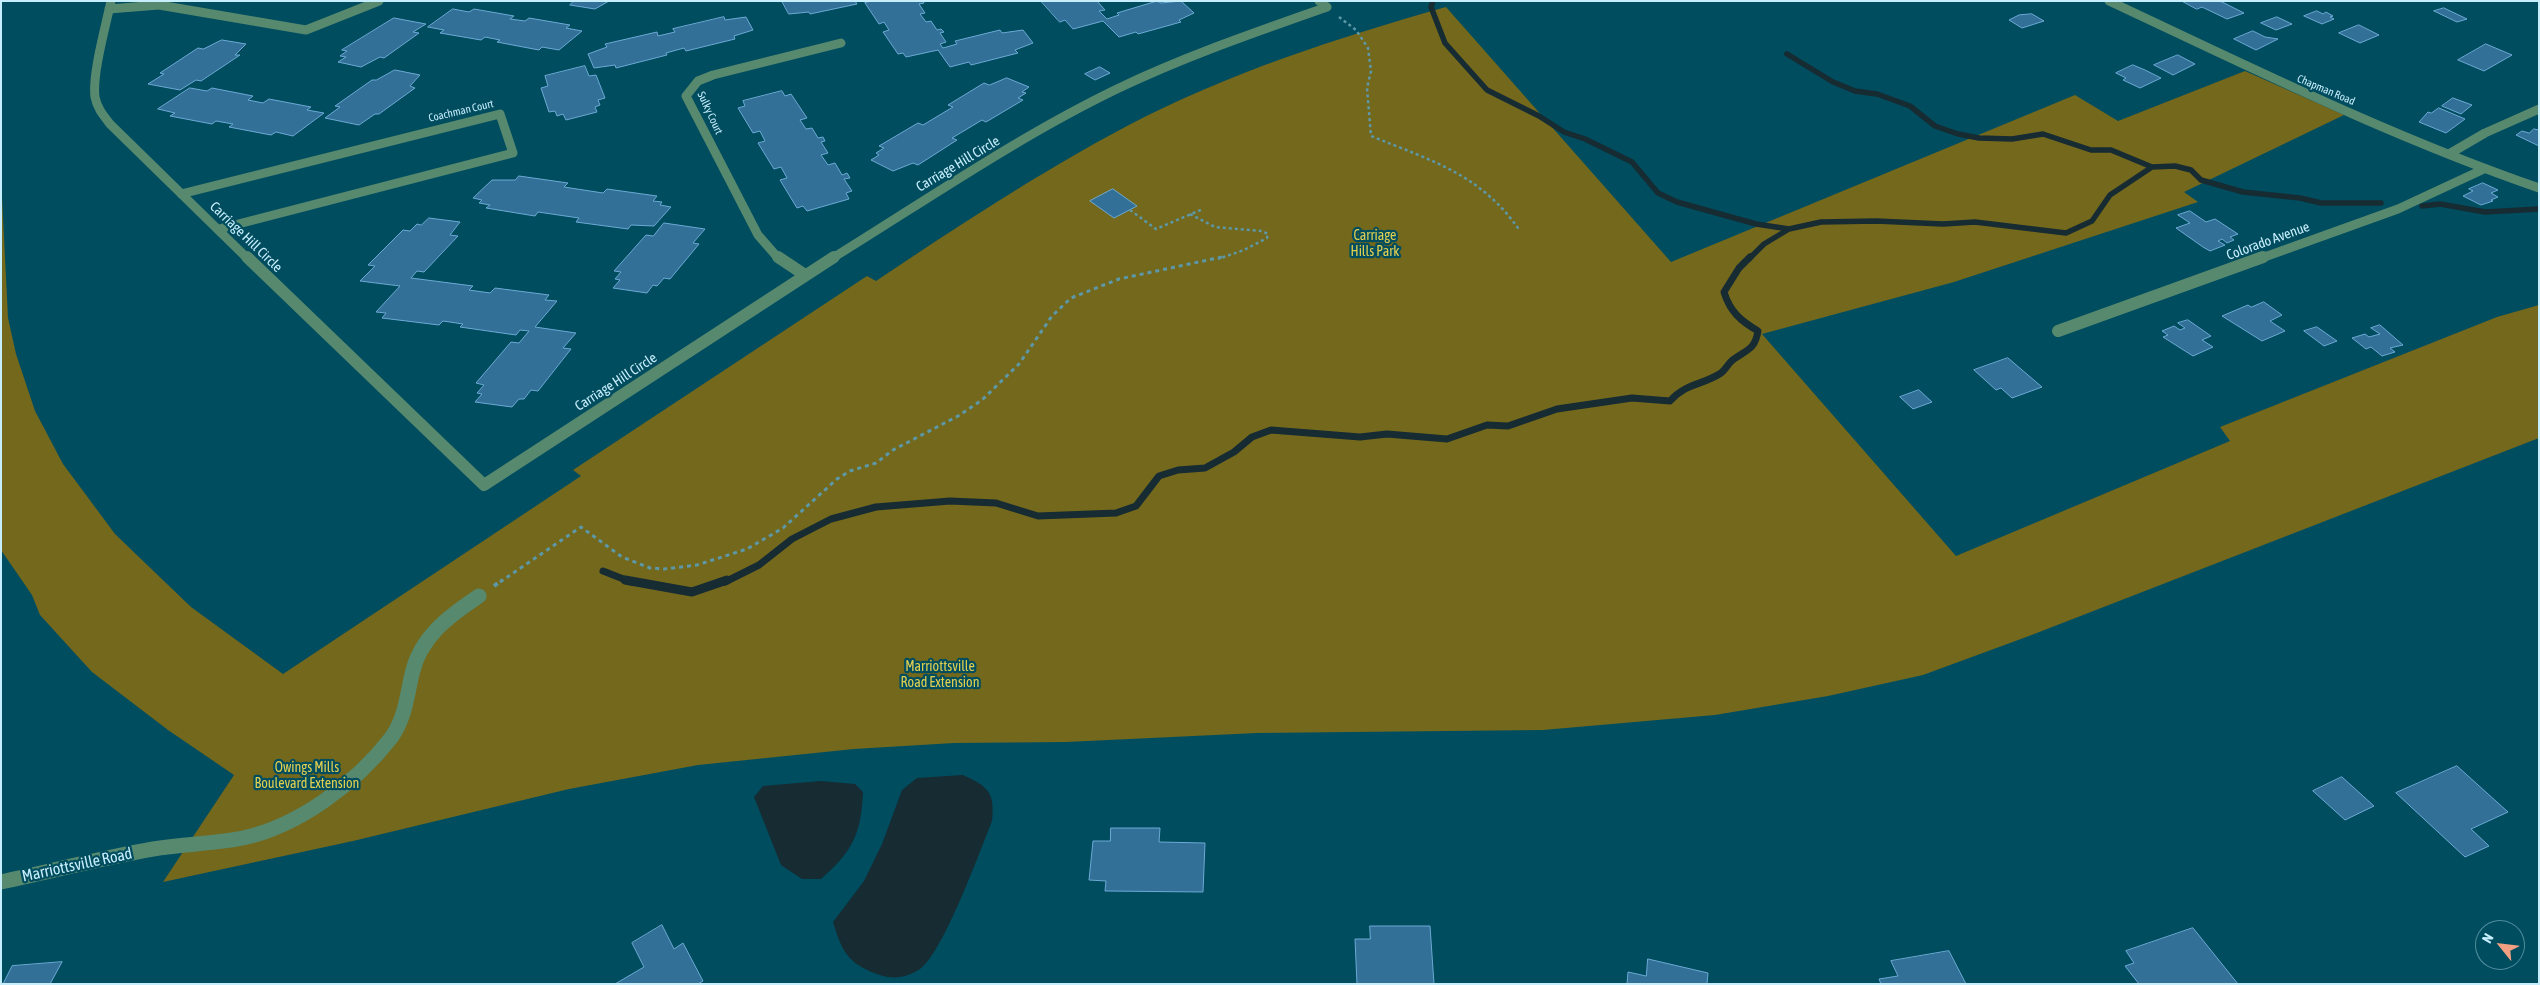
<!DOCTYPE html>
<html>
<head>
<meta charset="utf-8">
<style>
  body { margin:0 }
  #map { position:relative; width:2540px; height:985px; overflow:hidden; background:#004d5f; font-family:"Asap Condensed",sans-serif }
  canvas { display:block }
  .frame { position:absolute; inset:0; border:2px solid #c7eefc; pointer-events:none }
  .north { position:absolute; left:2475px; top:920px; width:50px; height:50px; box-sizing:border-box; background:#004d5f; border:1px solid #508d9e; border-radius:50%; rotate:299deg; font-size:14px; font-weight:700; line-height:20px; text-align:center; color:#c7eefc }
  .north::after { content:''; display:block; margin:auto; width:18px; height:22px; background:#f3a082; clip-path:polygon(50% 0,100% 100%,50% 72%,0 100%) }
</style>
</head>
<body>
<div id="map">
<canvas width="2540" height="985"></canvas>
<div class="frame"></div>
<div class="north">N</div>
</div>
<script>
const ctx = document.querySelector('canvas').getContext('2d');
ctx.lineJoin = 'round';
function paint(path, color) {
  ctx.fillStyle = color;
  ctx.fill(path, 'evenodd');
}
function stroke(path, color, width, dash) {
  ctx.strokeStyle = color;
  ctx.lineWidth = width;
  ctx.lineCap = dash ? 'butt' : 'round';
  ctx.setLineDash(dash || []);
  ctx.stroke(path);
}
function label(font, color, halo, rows, align = 'center') {
  ctx.font = font + ' "Asap Condensed",sans-serif';
  ctx.lineWidth = 4.5;
  ctx.setLineDash([]);
  ctx.textBaseline = 'middle';
  ctx.strokeStyle = halo;
  ctx.fillStyle = color;
  for (const [text, x, y, turn = 0] of rows) {
    ctx.save();
    ctx.translate(x, y);
    ctx.rotate((+turn || 0) * Math.PI / 180);
    ctx.textAlign = isNaN(turn) ? turn : align;
    if (halo) ctx.strokeText(text, 0, 0);
    ctx.fillText(text, 0, 0);
    ctx.restore();
  }
}
paint(new Path2D(`
  M1446,7L1671,262L2075,95L2118,121L2245,71L2344,115L2184,192L2198,202L1954,282L1762,334L1956,556L2230,441L2220,427L2497,317L2539,305V438L2029,636L1923,675L1828,696L1715,715L1543,730L1257,733L1066,742L954,743L854,749L698,765L569,789L353,841L163,882L234,775L168,730L92,672L40,615L32,595L1,550V177L8,318L16,354L35,411L63,464L115,534L191,607L283,674L581,476L573,470L867,276L876,281C958,226 1040,172 1127,126C1228,73 1337,38 1446,7Z`), '#73681c');
paint(new Path2D(`
  M963,775C989,787 995,793 992,821C980,851 943,953 920,969C906,978 892,980 877,974C847,963 842,951 833,922L864,881L882,844L902,790L917,778Z
  M821,781L855,784L863,792C861,834 853,851 821,879H802L781,865L754,797L763,786Z`), '#162b32');
stroke(new Path2D(`
  M1433,1L1431,7L1445,43L1487,90L1539,116L1564,132L1585,139L1632,162L1658,193L1677,202L1756,224L1789,229
  M1787,54L1833,82L1855,91L1877,94L1910,106L1935,126L1958,134L1979,138L2012,139L2043,134L2091,150H2111L2152,167
  M2422,206L2440,204L2485,212L2539,209
  M1749,259L1764,244L1789,229L1821,222L1876,221L1943,224L1975,222L2066,233L2092,221L2110,195L2152,167L2175,166L2191,170L2201,180L2243,192L2300,198L2321,203H2381`), '#162b32', 5.5);
stroke(new Path2D(`
  M603,571L631,582
  M725,582L759,565L792,539L831,519L876,507L950,501L996,503L1038,516L1116,513L1136,506L1159,476L1178,470L1205,468L1234,452L1252,437L1271,430L1360,437L1387,434L1447,439L1487,425L1508,426L1557,409L1632,398L1670,401C1686,383 1703,385 1721,373C1726,369 1729,362 1734,359C1748,349 1755,349 1758,331C1741,321 1730,312 1724,292L1739,268L1750,257`), '#162b32', 7);
stroke(new Path2D(`
  M625,580L692,592L727,580`), '#162b32', 9);
const building = new Path2D(`
  M574,1H609L595,9L570,5Z
  M782,1H855L857,4L810,14L809,12L789,14Z
  M872,1H923L924,3L919,4L925,13L920,14L926,22L931,21L937,30L941,29L944,32L940,33L946,42L940,44L943,48L957,44L955,41L1000,30L1002,33L1023,30L1033,43L1015,50L1018,53L971,65L969,62L950,67L938,50L906,57L903,53L898,54L883,32L889,30L884,22L879,24L865,3Z
  M1041,1H1097L1105,10L1099,11L1107,19L1119,15L1117,13L1157,1L1161,3L1181,1L1194,13L1179,20L1181,22L1138,34L1136,32L1119,37L1103,21L1073,29L1065,20L1060,22Z
  M2182,1H2220L2244,13L2227,19L2202,7L2197,9Z
  M2444,8L2467,19L2457,22L2434,11Z
  M453,9L469,12L474,9L514,16L510,19L525,21L529,18L570,25L566,28L582,31L559,50L542,47L539,50L497,42L500,40L485,37L481,40L440,33L444,30L428,27Z
  M2317,11L2323,14L2326,12L2333,16L2330,17L2334,19L2322,24L2304,16Z
  M2032,14L2044,21L2022,28L2009,20L2019,15Z
  M724,17L725,20L746,17L753,30L734,36L735,39L686,51L684,48L666,53L667,55L616,68L615,65L594,68L588,54L607,47L605,44L657,32L658,36L675,32L673,29Z
  M2277,17L2292,24L2276,30L2261,23Z
  M394,18L426,24L413,32L419,33L384,58L380,57L361,67L338,62L346,57L340,56L347,51L342,50Z
  M2359,25L2379,35L2360,43L2339,33Z
  M2253,31L2265,37L2278,39L2256,50L2234,39Z
  M222,40L246,44L235,55H240L201,81L196,80L180,90L148,84L164,74L160,73L198,48L203,49Z
  M2486,44L2512,55L2484,71L2458,60Z
  M2178,55L2195,64L2173,75L2154,65Z
  M2133,65L2145,70L2161,78L2140,88L2123,80L2126,78L2116,73Z
  M585,66L589,76L596,75L605,98L598,100L600,105L595,107L597,112L566,120L563,114L557,116L555,111L549,112L541,88L548,86L545,76Z
  M1100,67L1110,73L1095,80L1085,74Z
  M395,70L420,75L410,86L415,88L379,114H375L359,125L325,118L340,107L335,106L372,80H376Z
  M1007,78L1029,87L1022,92L1026,93L1018,98L1023,100L986,122L982,120L952,138L957,140L918,165L913,163L893,171L871,160L879,155L876,153L884,148L879,146L918,123L923,125L953,107L948,105L984,83L989,85Z
  M190,88L207,91L212,88L253,96L248,100L263,103L269,99L311,107L307,110L324,113L293,136L276,132L271,135L229,127L233,124L216,121L212,124L170,116L175,113L158,109Z
  M782,91L785,96L791,94L807,118L800,120L806,129L812,128L818,138L823,137L825,141L821,142L828,153L821,155L828,165L835,163L842,175L847,173L850,178L844,179L852,191L846,193L849,199L807,211L803,206L797,208L780,180L787,178L781,167L774,169L758,143L765,141L760,131L753,133L738,108L745,106L743,101Z
  M2453,98L2472,105L2461,114L2442,106Z
  M2439,108L2465,119L2446,133L2419,122L2428,112L2431,113Z
  M2534,129L2539,130V146L2516,135L2522,131L2529,133Z
  M519,176L568,183L564,187L603,193L607,189L657,196L653,201L662,202L660,205L671,207L654,226L631,225L628,229L576,222L579,218L538,212L535,216L486,208L490,205L479,203L482,200L473,198L492,180H515Z
  M2483,183L2498,190L2491,193L2498,197L2491,200L2493,201L2481,205L2463,196L2473,191L2469,189Z
  M1113,189L1137,206L1114,218L1090,201Z
  M2190,211L2206,222L2215,219L2238,234L2230,237L2234,240L2227,243L2222,239L2218,241L2225,245L2210,251L2203,247L2176,228L2190,223L2178,215Z
  M429,218L460,222L450,235L458,236L424,272L417,271L411,278L473,286L469,290L490,293L495,288L549,295L545,300L557,301L535,327L576,333L563,348L571,349L538,391L531,390L524,399H519L512,407L475,402L482,394L477,393L484,385L476,383L511,342L519,343L529,331L520,330L516,335L460,327L463,324L443,321L439,325L382,318L386,313L376,312L400,286L360,281L375,266L368,265L403,230L410,231L417,224L421,225Z
  M664,223L705,229L693,243L699,244L670,279L664,278L657,286L653,285L647,293L613,288L620,280L615,279L621,272L614,271L646,235L653,236Z
  M2264,302L2282,315L2270,321L2285,331L2262,341L2222,316L2248,305L2251,307Z
  M2188,320L2211,336L2202,340L2213,347L2193,356L2163,337L2168,335L2162,331L2174,326L2180,330L2185,328L2178,323Z
  M2380,325L2403,345L2390,348L2395,352L2382,356L2371,347L2366,349L2352,338L2365,334L2369,337L2380,334L2371,328Z
  M2317,327L2337,341L2324,346L2304,331Z
  M2008,358L2042,387L2012,398L2001,388L1996,390L1974,370Z
  M1919,390L1932,402L1913,409L1900,397Z
  M2457,766L2508,812L2471,829L2489,846L2465,857L2396,793Z
  M2342,777L2374,806L2345,820L2313,791Z
  M1111,828H1160L1159,842L1205,843L1203,892L1105,891L1106,881L1089,880L1093,841H1110Z
  M662,925L674,949L683,943L703,981L698,984H615L644,967L632,943Z
  M1370,926H1430L1434,984H1357L1355,939H1370Z
  M2193,928L2238,984H2139L2125,966L2134,963L2126,951Z
  M1949,951L1966,984H1881L1879,979L1898,976L1891,961Z
  M1648,959L1708,973L1707,984H1627L1628,972L1646,976Z
  M62,962L50,984H3L12,966Z`);
paint(building, '#337098');
stroke(building, '#6ca9d4', 1);
stroke(new Path2D(`
  M1339,17L1356,30L1368,48L1371,71L1367,88L1371,136C1432,161 1481,174 1520,231
  M1130,210L1156,229L1203,209
  M1190,214L1215,227L1262,231L1268,234L1267,238L1244,250L1218,259`), '#5d98a8', 2.5, [3, 3]);
stroke(new Path2D(`
  M500,582L581,527L622,557L650,568L664,569L697,565L747,549L783,528L837,479L850,471L876,463L893,450L958,416L982,400L1019,364L1052,316L1071,298L1119,279L1222,257`), '#5d98a8', 3, [4, 4]);
stroke(new Path2D(`
  M494,586L502,580`), '#5d98a8', 4, [4.5, 4.5]);
stroke(new Path2D(`
  M111,1C106,25 92,74 95,97C97,108 103,115 110,124L248,259
  M2109,1C2250,67 2391,137 2539,188
  M109,9L159,5L306,30L379,1
  M2449,154L2485,133L2539,109
  M181,194L500,114L513,153L219,229
  M779,259L758,235L686,96L698,81L713,75L841,43
  M831,259C925,201 1019,136 1119,88C1186,56 1256,32 1327,7L1319,1
  M2259,259L2398,209L2484,169`), '#57896f', 9);
stroke(new Path2D(`
  M247,257L484,485L834,257
  M778,257L805,275
  M2058,331L2263,257`), '#57896f', 12);
stroke(new Path2D(`
  M1,882C52,871 102,858 153,849C182,844 213,844 243,838C299,826 356,783 391,738C405,719 407,696 412,674C420,637 449,616 479,596`), '#57896f', 15);
label('11px', '#c7eefc', '#004d5f', [
  ["Chapman Road",2326,90,23],
  ["Coachman Court",461,111,-13],
  ["Sulky Court",710,113,65]
]);
label('14px', '#c7eefc', '#004d5f', [
  ["Carriage Hill Circle",958,164,-31],
  ["Carriage Hill Circle",246,237,44],
  ["Colorado Avenue",2268,241,-20],
  ["Carriage Hill Circle",616,382,-33]
]);
label('14px', '#e2cf50', '#004d5f', [
  ["Carriage",1375,236],
  ["Hills Park",1375,252],
  ["Marriottsville",940,667],
  ["Road Extension",940,683],
  ["Owings Mills",307,768],
  ["Boulevard Extension",307,784]
]);
label('16px', '#c7eefc', '#004d5f', [
  ["Marriottsville Road",77,865,-12]
]);
</script>
</body>
</html>
